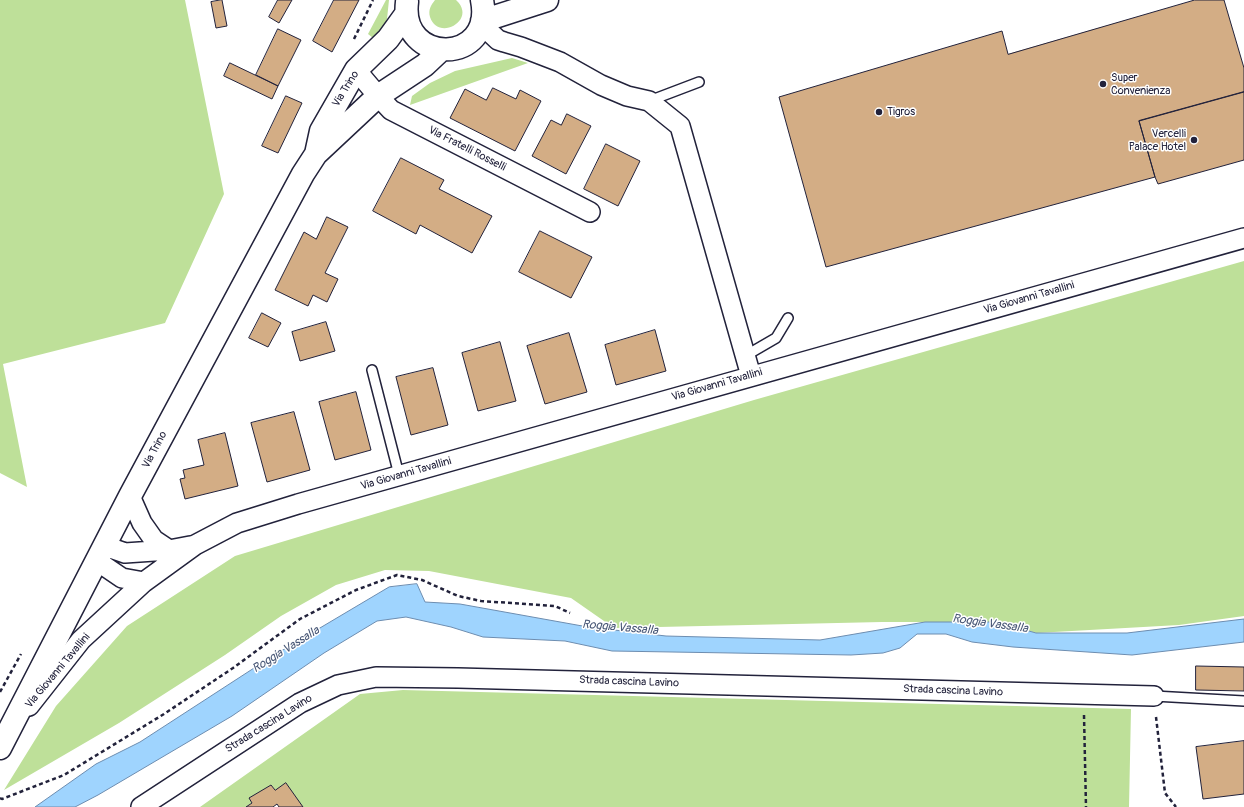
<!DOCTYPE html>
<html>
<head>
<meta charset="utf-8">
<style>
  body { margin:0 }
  canvas { display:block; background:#fff }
</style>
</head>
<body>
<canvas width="1244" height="807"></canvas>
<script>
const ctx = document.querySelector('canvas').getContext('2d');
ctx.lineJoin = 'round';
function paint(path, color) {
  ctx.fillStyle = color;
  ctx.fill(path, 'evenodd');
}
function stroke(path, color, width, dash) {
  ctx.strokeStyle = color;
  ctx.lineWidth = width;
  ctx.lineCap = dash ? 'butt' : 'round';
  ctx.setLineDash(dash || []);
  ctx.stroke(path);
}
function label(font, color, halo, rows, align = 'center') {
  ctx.font = font + ' Pangolin,sans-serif';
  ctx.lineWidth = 3;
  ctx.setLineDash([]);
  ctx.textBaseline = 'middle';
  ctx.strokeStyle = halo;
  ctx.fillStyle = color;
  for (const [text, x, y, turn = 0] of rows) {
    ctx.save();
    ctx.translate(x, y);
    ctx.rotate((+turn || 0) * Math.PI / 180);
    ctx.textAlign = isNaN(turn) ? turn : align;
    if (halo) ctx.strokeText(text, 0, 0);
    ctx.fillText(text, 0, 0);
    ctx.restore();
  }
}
paint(new Path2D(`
  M0,0H185L224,194L165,323L3,364L27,487L0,473Z
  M386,0H389L387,19L384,26L373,38L368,34Z
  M435,0H456C478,20 438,42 430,17C428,10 431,5 435,0Z
  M512,58L528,63L410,105L412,96L430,83L455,71Z
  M1244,261V616L1179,625L1036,633L997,622H882L614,628L571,598L429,571L385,570L336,585L281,616L225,655L119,723L4,790L56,706L127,626L235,556L754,400Z
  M403,690L1131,709L1129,807H303L275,790L271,785L250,799L252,803L246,807H200L360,694Z`), '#bee099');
const water = new Path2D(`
  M417,584L425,602L460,604L588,627L666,636L820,640L925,622H997L1036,633H1127L1244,619V642L1132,655L1013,647L972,642L946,634H917L900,648L883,653L851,655L612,651L565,641L483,637L451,627L406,617L377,621L324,653L232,716L98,795L75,807H35L96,764L140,742L271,657L389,587Z`);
paint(water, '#9fd4fe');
stroke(water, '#6d8db0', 1);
const building = new Path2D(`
  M222,0L227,26L216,28L211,2Z
  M278,0H292L279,23L269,17Z
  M334,0H359L332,52L313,41Z
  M1195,0H1224L1244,68V92L1139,121L1155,177L826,267L779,97L1002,31L1008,54Z
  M278,29L301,40L278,86L256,75Z
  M230,63L278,86L272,99L224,76Z
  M493,88L516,99L520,90L541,101L515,151L450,118L465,89L486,100Z
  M1244,92V160L1158,184L1155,177L1139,121Z
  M286,96L302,103L278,153L262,146Z
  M567,114L591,126L566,174L532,156L551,120L561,125Z
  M606,144L640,161L618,206L584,189Z
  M401,158L444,180L439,189L492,216L472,253L420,225L416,234L373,211Z
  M327,217L348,227L325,273L338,279L327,302L313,295L308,306L275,290L304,232L316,239Z
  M540,231L592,257L571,298L519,272Z
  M262,313L281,323L268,347L249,338Z
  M326,322L335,351L300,361L292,332Z
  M655,330L666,371L616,385L605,345Z
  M569,333L587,392L545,404L527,346Z
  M500,342L516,401L478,411L462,353Z
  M433,368L448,425L411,435L396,377Z
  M356,392L371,450L335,460L319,402Z
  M294,412L310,470L267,482L251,423Z
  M225,433L238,486L185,499L180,479L185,478L183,470L204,465L198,440Z
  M1196,666L1244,667V691L1196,690Z
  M1244,741V794L1203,799L1196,747Z
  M286,783L303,807H279L277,804L273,807H246L252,803L249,798L271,785L275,790Z`);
paint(building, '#d3ad85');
stroke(building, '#22223b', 1);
const lane = new Path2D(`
  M649,101L699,82
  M745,356L776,338L788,318
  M372,370L399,475
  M1154,696L1244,701`);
const street = new Path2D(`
  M482,25L498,40L504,42L521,47L560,62L601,85L627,96L649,101L680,126L751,376
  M356,70L378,96L391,110L590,212
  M130,496L142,523L154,540L169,550
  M105,546L125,553L169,550L190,546
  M97,561L122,578L144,582
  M29,706L81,640L144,582L195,545L237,523L298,504L1244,238
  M141,807L300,703L338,685L376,677L458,678L1154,696`);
const secondary = new Path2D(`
  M407,2C399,66 495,65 482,0
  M482,21L547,0
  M316,154L321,131L356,70L388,39L406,14
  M0,748L130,496L303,174L316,154L378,96L425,65L441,50`);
stroke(lane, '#22223b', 12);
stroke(street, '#22223b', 22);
stroke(secondary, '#22223b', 25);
stroke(new Path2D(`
  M354,39L373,0
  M0,692L21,654
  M1084,715L1086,807
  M1156,717L1165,793L1176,807
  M0,798L2,799L64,775L164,714L233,668L300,619L356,590L397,575L422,580L458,596L481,601L555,606L570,613`), '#22223b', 2.5, [4, 3]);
stroke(lane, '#fff', 9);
stroke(street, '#fff', 19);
stroke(secondary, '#fff', 22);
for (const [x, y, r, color] of [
  [1103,84,4,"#22223b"],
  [879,112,4,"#22223b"],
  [1194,140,4,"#22223b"]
]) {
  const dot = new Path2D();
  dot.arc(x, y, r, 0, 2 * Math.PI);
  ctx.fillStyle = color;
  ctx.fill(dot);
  stroke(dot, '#fff', 1.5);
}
label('11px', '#22223b', '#fff', [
  ["Super",1111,78],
  ["Convenienza",1111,91],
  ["Tigros",887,112],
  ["Vercelli",1186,134,"right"],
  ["Palace Hotel",1186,147,"right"]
], 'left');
label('11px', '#22223b', '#fff', [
  ["Via Trino",346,89,-58],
  ["Via Fratelli Rosselli",467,149,27],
  ["Via Giovanni Tavallini",1029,298,-16],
  ["Via Giovanni Tavallini",717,385,-16],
  ["Via Trino",155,450,-62],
  ["Via Giovanni Tavallini",406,474,-16],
  ["Via Giovanni Tavallini",58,671,-50],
  ["Strada cascina Lavino",629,682,2],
  ["Strada cascina Lavino",953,691,2],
  ["Strada cascina Lavino",269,724,-32]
]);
label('italic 12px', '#485776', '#fff', [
  ["Roggia Vassalla",990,624,8],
  ["Roggia Vassalla",620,628,5],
  ["Roggia Vassalla",286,650,-32]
]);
</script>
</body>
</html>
